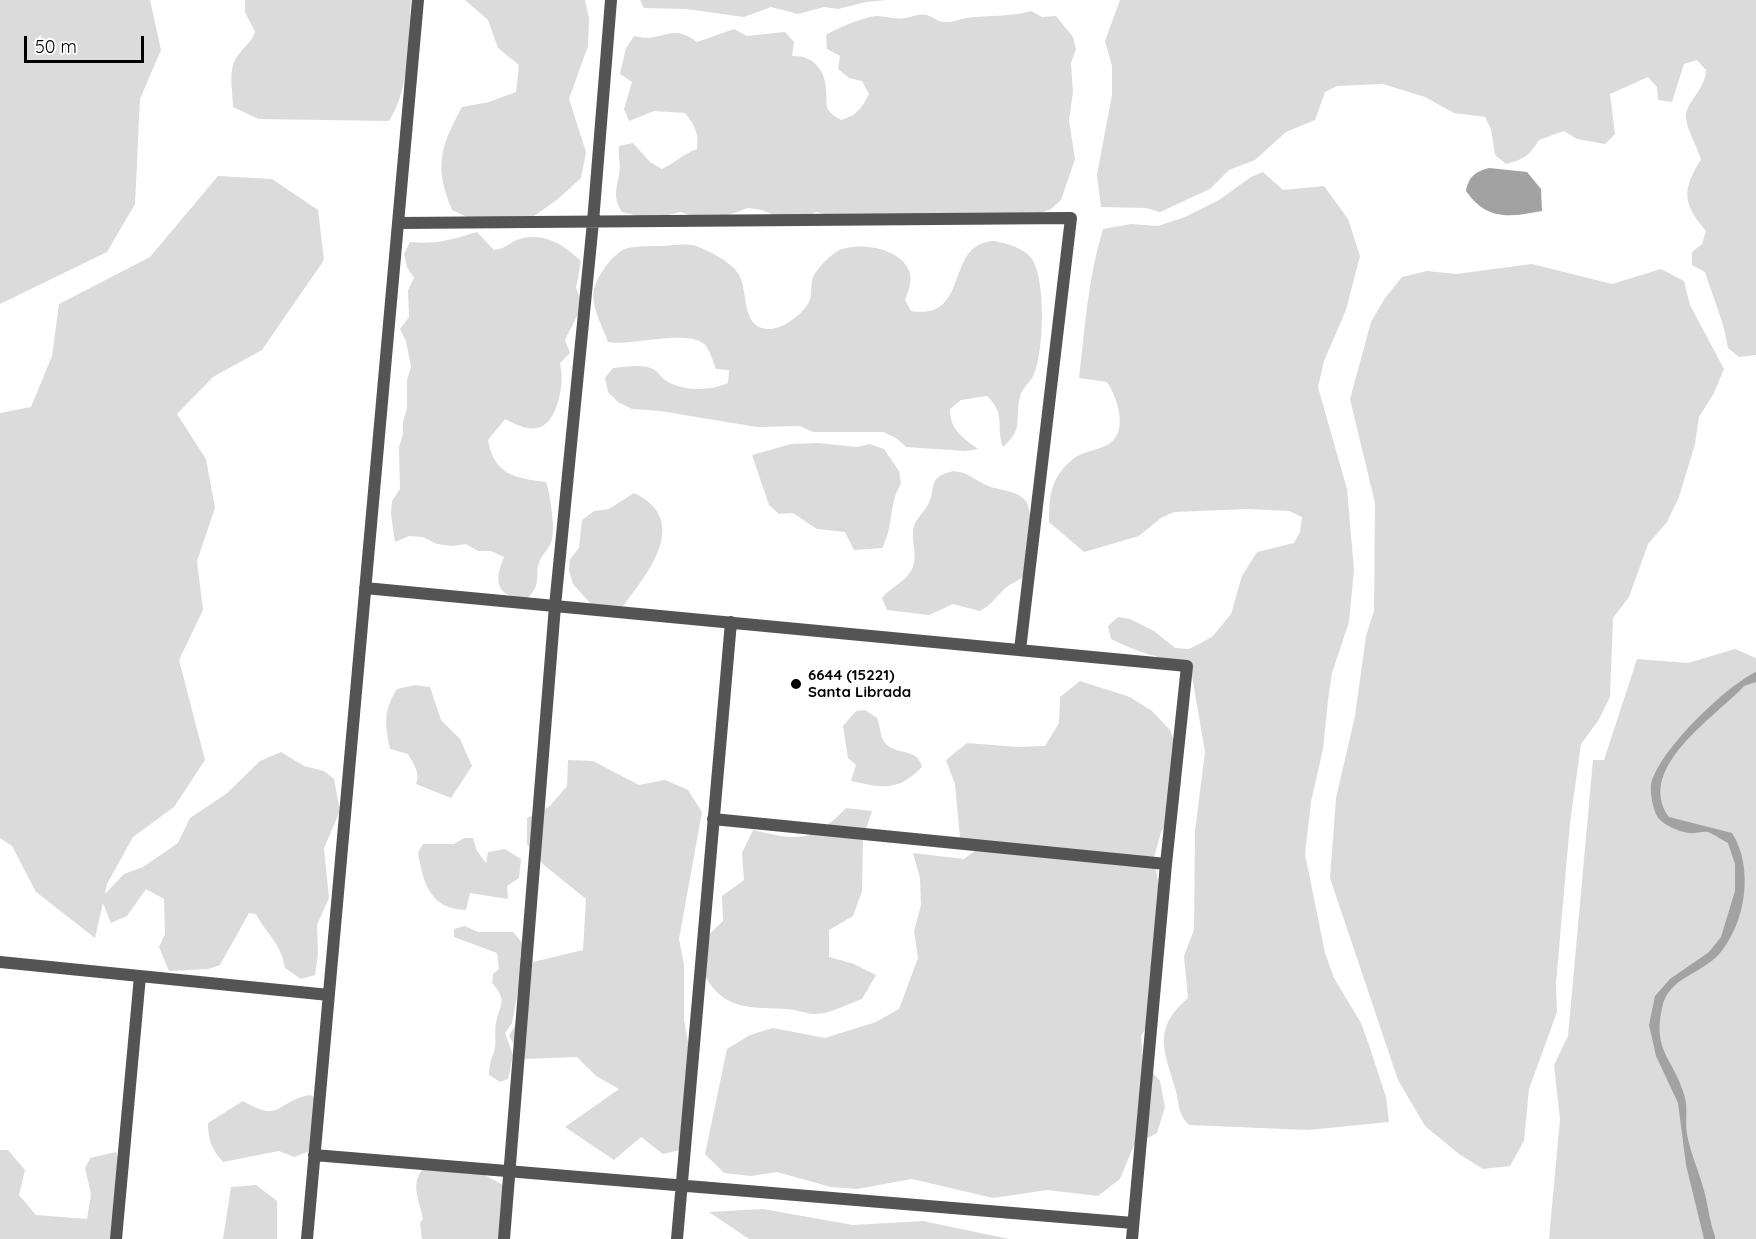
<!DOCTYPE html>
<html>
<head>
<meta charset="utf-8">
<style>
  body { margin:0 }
  #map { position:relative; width:1756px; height:1239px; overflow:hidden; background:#fff; font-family:Quicksand,sans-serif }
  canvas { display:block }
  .scale { position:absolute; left:24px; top:36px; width:120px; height:27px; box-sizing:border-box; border:3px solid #000; border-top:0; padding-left:8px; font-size:18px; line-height:21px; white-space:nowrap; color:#000; -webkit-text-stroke:4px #fff; paint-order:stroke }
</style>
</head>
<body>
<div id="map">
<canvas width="1756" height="1239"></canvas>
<div class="scale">50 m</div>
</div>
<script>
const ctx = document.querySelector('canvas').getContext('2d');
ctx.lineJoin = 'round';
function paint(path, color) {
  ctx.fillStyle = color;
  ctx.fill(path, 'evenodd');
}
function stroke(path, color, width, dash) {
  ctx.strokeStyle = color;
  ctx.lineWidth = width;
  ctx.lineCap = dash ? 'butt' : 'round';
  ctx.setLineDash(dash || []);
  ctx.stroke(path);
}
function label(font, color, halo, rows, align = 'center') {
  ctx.font = font + ' Quicksand,sans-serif';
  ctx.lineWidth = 4.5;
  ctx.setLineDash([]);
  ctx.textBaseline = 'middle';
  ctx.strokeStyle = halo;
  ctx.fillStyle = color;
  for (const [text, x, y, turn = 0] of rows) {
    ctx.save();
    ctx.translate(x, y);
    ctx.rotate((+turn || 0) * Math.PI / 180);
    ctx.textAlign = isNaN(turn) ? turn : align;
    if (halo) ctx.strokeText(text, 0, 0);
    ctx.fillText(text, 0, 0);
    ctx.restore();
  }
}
paint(new Path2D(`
  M0,0H150L161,50L140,99L135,204L107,252L0,304Z
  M245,0H411C408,40 411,86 389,121L259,119L233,107C233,93 228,71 236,58C242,48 251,44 255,32L245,12Z
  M465,0H585L589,18L588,46L569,99L586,152L581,178L558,199L534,216L478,222L452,210C434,167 440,147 462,107L489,102L516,92L519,65L498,48L488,20Z
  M640,0H887L866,2L838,9L824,7L798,14L771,7L744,17L686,9L644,8Z
  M1120,0H1756V355L1739,357L1728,348C1724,321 1713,298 1705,272L1692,265V252L1702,244L1706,231C1681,202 1683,189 1701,159C1697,147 1687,130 1686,118C1685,101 1705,92 1706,70L1697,60L1684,64L1672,102L1658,100L1657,87L1648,77L1610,94L1615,134L1605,144L1577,139L1564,131L1539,140C1530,155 1523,160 1506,164L1495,155L1491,129L1485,117L1454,113L1425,97L1383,84L1337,86L1325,92L1315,120L1286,132L1255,160L1229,170L1210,189L1160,212L1146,208L1101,207L1097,175L1112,95V66L1105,41Z
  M1031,11L1042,17L1056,16L1073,37L1076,49L1071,63L1073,92L1069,120L1075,159L1061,200L1051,209L1038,214L840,218L816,212L804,219L788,221L762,210L748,208L708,222L681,212L650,219L622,212C613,197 616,191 619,175C621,166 618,155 619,146L633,143L650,162L662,169C675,163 683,154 697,149C699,134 695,125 685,113L654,111L629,121L624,109L632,82L620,74L626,48L634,36C662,44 671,21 697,42L734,29L747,36L785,32L794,42L792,56C811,55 825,68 826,89C828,107 822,109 841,120C856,116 862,108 869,94L862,81L849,78L838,69L840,56L827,49L826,35C835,29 866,16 877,16C886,16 896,20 905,18C912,17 919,13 927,15C934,17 937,22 944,22C953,23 959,19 967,18C988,15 1010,17 1031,11Z
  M1263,172L1283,190L1324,186L1348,219L1360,256L1346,310L1324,361L1318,387L1347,489L1354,570L1349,622L1332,673L1328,700L1323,749L1311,802L1305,854L1325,953L1334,978L1361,1023L1370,1048L1386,1097L1389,1122L1308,1130L1189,1125C1178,1115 1179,1104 1176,1091C1165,1051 1151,1030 1188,998L1184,956L1194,930L1195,831L1205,752L1190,664C1162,659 1136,652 1111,639L1108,626L1118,617L1130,619L1154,631L1175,648L1189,649L1201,643L1213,636L1231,614L1242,576L1257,552L1294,543L1300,532L1302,517L1289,511L1247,509L1174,512L1161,518L1139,536L1084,552L1049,522C1049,495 1051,477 1073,459C1083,451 1096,451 1107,445C1130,433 1117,397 1107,382L1079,378C1085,327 1088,278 1103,229L1131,224L1158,226L1185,217L1219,200L1251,177Z
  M218,176L272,179L318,210L324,260L262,350L213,377L177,414L206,459L215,508L197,561L203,610L179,660L205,760L174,807L133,837L107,884L105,894L124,874L143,867L178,843L190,818L226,794L260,761L281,752L304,766L324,771L334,779L340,811L324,848L329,898L317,925L318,954L315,975L301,979L285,968C281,943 267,935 256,914L249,913L220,965L208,969L169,971L159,947L165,934L164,899L146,889L127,916L111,923L103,903L95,938L36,892L12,846L0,838V413L31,407L52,356L59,304L150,257Z
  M477,232L494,250C509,248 510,241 520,239C546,232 563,245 581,261L576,288L581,299L579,312L565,340L570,353L560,363C563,378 562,389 557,405C547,435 529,432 505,419L488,440C494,475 515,478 546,482C550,493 555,527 552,539C550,548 544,552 540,560C533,577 544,581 527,599C497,597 493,583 504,557L491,551H478L466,544L452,546L437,544L423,537L409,536L395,542L391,514L392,501L400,489L399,447L403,434V421L407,409V380L411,367L406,341L400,329L409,317L408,290L414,278L407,267L404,254L410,242C433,245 455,239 477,232Z
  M995,241C1008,244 1024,248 1032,259C1046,281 1044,350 1034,374C1031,382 1021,389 1020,397C1014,421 1025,427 1003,447C995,425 1007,415 987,396L961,400L950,409C950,430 962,437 978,449L965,451L906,447L896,438L883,432H813L800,426L757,427L660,411L632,409L618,402L608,392L605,378L613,368C625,367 643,363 655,370C658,372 661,377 665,380C682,392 710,391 728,383L729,370L716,369C713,362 710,349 704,344C687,329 632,346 608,342C603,327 590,305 594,289C598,275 613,252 628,248C639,246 653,246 664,246C674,245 687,243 696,246C711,252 728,260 738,273C749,289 740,327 767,329C782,330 800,316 808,304C813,296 810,285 813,277C818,268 832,252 842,249C863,242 903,249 910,273C912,282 908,292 905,300L911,311C972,321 943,242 995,241Z
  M1532,264L1612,284L1661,269L1684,281L1690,305L1724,369L1714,393L1699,417L1695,444L1679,497L1667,522L1648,544L1629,597L1613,618L1610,697L1598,721L1581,744L1570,823L1556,983L1557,1012L1529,1089L1524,1141L1510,1166L1483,1169L1459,1154L1425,1126L1398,1080L1330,878L1336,798L1355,716L1366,636L1374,611L1375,503L1350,399L1371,322L1385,298L1402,277L1427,271L1456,274Z
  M817,443L857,447L870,444L884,449L899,471L901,484C888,504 894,527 882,548L854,550L845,532L817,529L793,513L779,514L769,505L752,455L791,444Z
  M953,471C968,472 973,479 986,485C999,491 1014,489 1025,500C1033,508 1035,562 1028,571C1023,580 1014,581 1007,587C996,596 992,605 980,611L953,604L929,615L887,610L882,598C890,587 906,582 912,569C918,557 912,545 913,532C914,520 920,517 926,508C939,489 923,479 953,471Z
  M634,493C691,520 649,572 623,606L591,604L573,584L569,571L570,559L579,548L582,520L594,511L609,509Z
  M1735,649L1756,658V1239H1549L1560,1119L1554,1065L1568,1036L1593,760H1604L1637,659L1688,663Z
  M1080,681L1130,697L1152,711L1170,730L1179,756L1181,783L1175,809L1161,832L1154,858L1163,909L1155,1014L1141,1036L1143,1062L1160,1081L1165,1107L1157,1133L1134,1145L1120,1179L1098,1196L1047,1190L993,1198L912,1179L857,1189L831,1187L777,1172L751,1176L724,1173L705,1154L727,1049L750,1035L773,1028L825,1038L876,1022L899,1009L918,958L914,931L921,905L920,878L913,853L964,859L985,843L960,838L955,784L946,760L967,743L1018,747L1045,746L1059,723L1060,697Z
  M415,685L430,687L441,720L460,739L472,766L451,798L416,784C421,774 413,763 408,754L390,749C385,724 383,711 397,689Z
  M865,710L877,718C881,727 879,738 887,745C898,755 918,748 922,767C897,792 884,788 851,781L856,765L848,758L843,726L856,711Z
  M568,760L593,761L639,785L665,780L688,790L702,812L679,939L684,965V1020L693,1071L680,1150L663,1154L641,1137L614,1160L565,1127L619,1089L596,1076L577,1057L523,1059L509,1036L522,1013L533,962L583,950L586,899L544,865L527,844V818L550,806L567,786Z
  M846,808L872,811L863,838L862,891L853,916L829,930V957L854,964L876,975L862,999C848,1004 828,1015 813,1014C804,1013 795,1009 785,1009C739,1007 721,1009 698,964L704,939L723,921L722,896L744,880L742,853L753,830C800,841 812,843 846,808Z
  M464,838H473L477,851L486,863L488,852L505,849L521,859L519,878L507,886L508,899L470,893L466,910C430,909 423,883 418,852L423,844H454Z
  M465,926L478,932H513L525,946L520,956L523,964L512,1023L505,1033L513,1055L508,1079L500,1082L489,1075C489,1065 491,1060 494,1052C497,1043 494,1032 496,1023C500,1003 508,1001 492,983L493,974L499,969L497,953L454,937V929Z
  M310,1095L316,1098C322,1117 325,1129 318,1148L294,1157L279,1151L223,1162C212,1150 208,1140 208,1123L243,1101C282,1124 276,1101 310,1095Z
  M0,1150H8L25,1170L19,1195L36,1215L87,1219L91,1194L85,1168L90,1158L116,1152L124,1177L113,1239H0Z
  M422,1170L479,1172L507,1187L505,1239H422L420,1223L423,1219C420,1202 410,1185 422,1170Z
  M256,1185L277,1201V1239H223L231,1187Z
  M763,1209L853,1225L923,1221L1009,1239H749L709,1212Z`), '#dbdbdb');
paint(new Path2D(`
  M1489,168L1527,172L1541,189L1542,211C1510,217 1487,221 1466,191C1469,176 1475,172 1489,168Z
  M1756,672V682L1744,686C1717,716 1634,768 1669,817L1732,833C1754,867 1746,922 1720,953C1701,975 1668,977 1662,1008C1652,1053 1675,1059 1685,1098C1688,1109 1685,1122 1687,1134C1690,1152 1698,1169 1703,1187C1708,1203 1709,1220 1715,1236V1239H1704L1686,1165L1678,1103L1656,1056L1649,1025L1655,996L1670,979L1709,952L1721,937L1735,891V864L1728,843C1722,840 1714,834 1708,832C1702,831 1695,834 1689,833C1680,832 1662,825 1657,816C1653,809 1650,793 1651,785C1657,752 1727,685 1756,672Z`), '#a2a2a2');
stroke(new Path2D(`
  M398,223L1071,218L1020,650
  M365,588L1187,666L1166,864L1132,1239
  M713,819L1166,864
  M0,962L329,995
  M314,1155L1133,1223
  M116,1239L140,976
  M307,1239L418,0
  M504,1239L555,606L593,222L611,0
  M677,1239L731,622`), '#545454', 12);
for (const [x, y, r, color] of [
  [796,684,6,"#000"]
]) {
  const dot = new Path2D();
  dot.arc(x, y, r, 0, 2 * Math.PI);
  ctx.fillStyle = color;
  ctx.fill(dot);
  stroke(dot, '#fff', 2);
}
label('bold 15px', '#000', '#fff', [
  ["6644 (15221)",808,675],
  ["Santa Librada",808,692]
], 'left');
</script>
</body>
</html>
